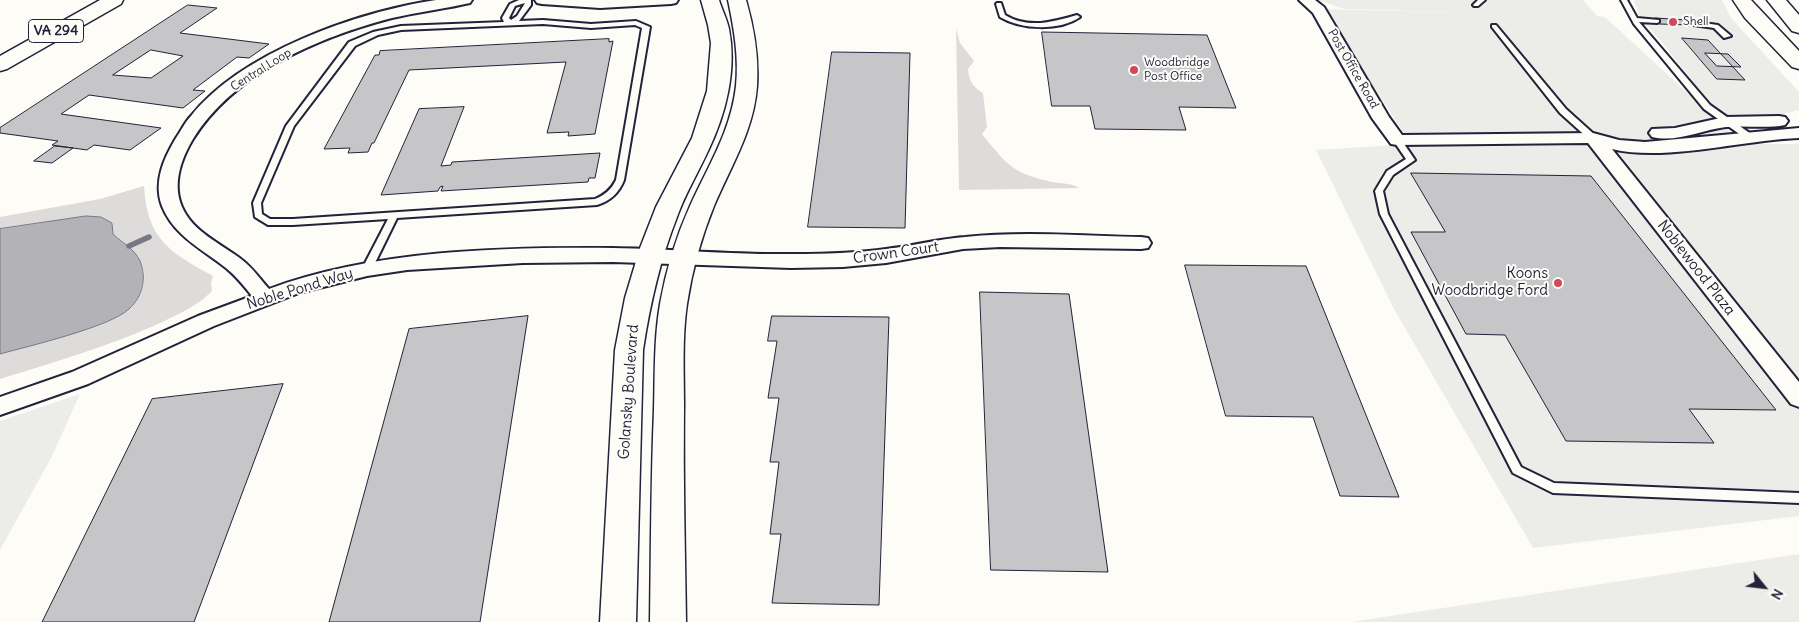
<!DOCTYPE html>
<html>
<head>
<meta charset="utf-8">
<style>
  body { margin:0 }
  #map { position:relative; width:1799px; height:622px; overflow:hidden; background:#fdfcf7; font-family:Delius,sans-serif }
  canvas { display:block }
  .north { position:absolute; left:1739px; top:562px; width:50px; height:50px; -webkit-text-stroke:4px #fdfcf7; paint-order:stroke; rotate:119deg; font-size:14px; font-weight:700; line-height:20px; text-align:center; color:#22223b }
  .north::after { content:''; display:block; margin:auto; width:18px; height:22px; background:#22223b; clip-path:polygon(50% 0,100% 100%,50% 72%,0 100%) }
</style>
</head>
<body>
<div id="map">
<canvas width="1799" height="622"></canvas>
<div class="north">N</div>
</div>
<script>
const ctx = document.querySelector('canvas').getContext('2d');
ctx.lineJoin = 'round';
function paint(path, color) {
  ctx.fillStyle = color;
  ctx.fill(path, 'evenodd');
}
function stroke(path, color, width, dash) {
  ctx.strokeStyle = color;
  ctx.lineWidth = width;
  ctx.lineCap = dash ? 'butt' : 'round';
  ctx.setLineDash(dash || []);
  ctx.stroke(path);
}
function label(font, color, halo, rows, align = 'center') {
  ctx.font = font + ' Delius,sans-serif';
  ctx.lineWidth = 4;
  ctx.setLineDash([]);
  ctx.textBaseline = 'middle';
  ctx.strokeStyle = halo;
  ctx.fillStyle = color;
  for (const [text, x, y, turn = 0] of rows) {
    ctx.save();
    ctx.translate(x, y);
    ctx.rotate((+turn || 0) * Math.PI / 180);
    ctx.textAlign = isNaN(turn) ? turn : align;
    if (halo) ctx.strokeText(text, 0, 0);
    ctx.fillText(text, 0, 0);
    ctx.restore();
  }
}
paint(new Path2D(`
  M1318,0H1583L1597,16L1605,17L1743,144H1799V516L1533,548L1394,309L1316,150L1411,144L1323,9L1553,15L1344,9Z
  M1634,0H1722L1731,18L1799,92V110L1779,115L1725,116L1704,97L1665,46L1640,18Z
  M80,394L52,456L0,550V421Z
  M1799,554V622H1351Z`), '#ecece9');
paint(new Path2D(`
  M956,28L960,43L974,61L968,69C969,81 973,87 983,93L987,127L982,134C1004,161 1011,173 1048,181C1058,184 1070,182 1079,188L959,190Z
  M144,186C147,239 169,252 213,276L211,283L212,290L210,293C196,307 176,315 158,324C107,347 54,362 0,379V354L104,323C130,313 157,286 138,258C132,247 122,242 113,234V223L101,217L94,216L0,229V217L100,199Z`), '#dddcdb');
const water = new Path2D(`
  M86,216L101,217L112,223L113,234C122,243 134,248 140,261C147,278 143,296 129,309C110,327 29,346 0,354V229Z`);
paint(water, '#b2b2b7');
stroke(water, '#787885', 1);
stroke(new Path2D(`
  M129,246L149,237`), '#787885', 5.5);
const building = new Path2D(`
  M188,5L217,8L180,33L269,44L249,58L237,57L193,90L205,91L183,108L89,95L61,114L161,128L130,150L94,145L87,150L52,145L58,141L0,133V128ZM151,50L183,56L151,78L113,75Z
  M1655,18L1687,20L1692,25L1659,24Z
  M1042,32L1207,35L1236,108L1179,107L1186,130L1095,129L1090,106H1052Z
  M1682,38L1708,40L1745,80L1717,79Z
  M609,39V42L613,41L595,134L568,136L569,132L547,133L566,62L409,70L374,143H372L368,152L348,153L350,148L324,149L375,55H379L380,51Z
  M832,52L910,53L905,228L808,227Z
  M1705,53L1728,54L1741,67L1717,66Z
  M464,107L441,166L451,165L452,162L600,153L595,178H589L588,182L441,191L443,186L440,187L438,191L381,195L419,109Z
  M55,146L73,148L52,163L34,161Z
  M1411,173L1591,176L1776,410L1689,409L1714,443L1566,441L1505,335L1466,334L1411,232H1445Z
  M1185,265L1306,266L1399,497L1340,496L1313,417L1226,416Z
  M980,292L1069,294L1108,572L991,570Z
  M528,316L480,622H329L409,329Z
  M772,316L889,317L879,605L772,603L781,534H770L779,462H770L779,398H768L777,341H768Z
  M283,384L194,622H42L152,399Z`);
paint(building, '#c6c6c8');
stroke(building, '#22223b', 1);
const lane = new Path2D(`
  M519,0H531V5L519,21L543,20L591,24L636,21L650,27L624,180C619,193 610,201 597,205L397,218L372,269L367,272L362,269L388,219L293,225H268L255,217L253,203L286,126L349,42L373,32L401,26L504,22L502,18L510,4ZM525,3L517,16L511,20L509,18L515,6ZM543,24L591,28L635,25L642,28L616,180C611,190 605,195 595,199L293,219H270L262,214L261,203L294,126L355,46L378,35L401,30Z
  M1478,0H1485L1478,6H1474L1473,5Z
  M1621,0H1627L1637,18L1659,20V22L1657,23L1639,22L1710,105L1751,134V138H1745L1704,109L1634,24Z
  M997,3H1001L1005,15C1028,29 1053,22 1077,15L1080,17C1060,31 1021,30 1000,17L996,4Z
  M1689,21L1718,25L1731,36L1724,38L1714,28L1687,24L1685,23Z
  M1492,25H1496L1566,109L1596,136V140H1590L1560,113L1492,27Z
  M1394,138H1400L1415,160L1393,175L1383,191L1388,214L1521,467L1554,483L1799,493V503L1553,493L1513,473L1380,214L1375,191L1387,171L1406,159L1393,140Z`);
const street = new Path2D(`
  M436,0H472L470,3C444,9 418,12 392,18C319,37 234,73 193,139C181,159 172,184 182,207C193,232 220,243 241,259C252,267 260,279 269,289C374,250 502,247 613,248C673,249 734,255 794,254C825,254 856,253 886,249C912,246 938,239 965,237C1023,231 1083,236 1141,237L1148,238L1151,243L1148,248L1141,249L1000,247L963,249L886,263L843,267L791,268L613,262L523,263L407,270L367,276L299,293L214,326L88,384L0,415V397L72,372L198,316L252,296C244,286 236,276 226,268C202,249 174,236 162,206C153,182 164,158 176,138C181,131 185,122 191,116C242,52 357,12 436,0Z
  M535,0H678L676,3L671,4L600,8L542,4L537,3Z
  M1299,0H1315L1324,7L1389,117L1402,135L1593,133L1619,140L1645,142L1799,128V138C1743,140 1665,162 1612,149L1799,382V407L1791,404L1588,143L1397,145L1391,144L1372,118L1313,13Z
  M1779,116L1785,117L1788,121L1785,125C1766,129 1745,125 1726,127C1701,130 1677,143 1652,137L1649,133L1652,129L1675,128L1725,117Z`);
const secondary = new Path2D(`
  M701,0H719C722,10 727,19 729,29C737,70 726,114 708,151C698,173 685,194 677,217C660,260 650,304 643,350L636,622H600L615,350L625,298L640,248L656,207L692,138L707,91L711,43L708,25Z
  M728,0H746C754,28 759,56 757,86C754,130 731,166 714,206C701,238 692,271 687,304C682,338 684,372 684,406C683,478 685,550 686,622H650C651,551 651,480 654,410C655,374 654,339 660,304C666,270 676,237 690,206C708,166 731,131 736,86C739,57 734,29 728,0Z`);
const primary = new Path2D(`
  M1733,0H1751L1799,51V69L1792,67L1745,18Z
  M1767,0H1786L1799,15V33L1792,31Z`);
const highway = new Path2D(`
  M100,0H123L121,4L7,69L0,71V56Z`);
stroke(lane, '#22223b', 4);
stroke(street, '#22223b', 4);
stroke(secondary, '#22223b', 3);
stroke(primary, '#22223b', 3);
stroke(highway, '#22223b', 3);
paint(lane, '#fdfcf7');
paint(street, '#fdfcf7');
paint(secondary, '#fdfcf7');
paint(primary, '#fdfcf7');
paint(highway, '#fdfcf7');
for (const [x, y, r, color] of [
  [1673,22,5,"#d1495b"],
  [1134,70,5,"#d1495b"],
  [1558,283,5,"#d1495b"]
]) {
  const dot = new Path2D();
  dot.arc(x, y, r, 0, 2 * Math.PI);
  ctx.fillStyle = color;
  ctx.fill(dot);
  stroke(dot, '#fdfcf7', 2);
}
label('12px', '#22223b', '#fdfcf7', [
  ["Shell",1683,22],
  ["Woodbridge",1144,63],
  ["Post Office",1144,77]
], 'left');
label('12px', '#22223b', '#fdfcf7', [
  ["Post Office Road",1353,69,60],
  ["Central Loop",261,70,-32]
]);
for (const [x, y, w] of [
  [56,31,55]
]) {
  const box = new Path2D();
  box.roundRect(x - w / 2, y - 11.5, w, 23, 4);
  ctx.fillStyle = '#fdfcf7';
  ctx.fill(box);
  stroke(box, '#22223b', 1);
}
label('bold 14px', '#22223b', null, [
  ["VA 294",56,31]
]);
label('15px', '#22223b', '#fdfcf7', [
  ["Crown Court",896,253,-8],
  ["Noblewood Plaza",1696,268,52],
  ["Noble Pond Way",300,289,-17],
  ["Golansky Boulevard",629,392,-86]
]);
label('15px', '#22223b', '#fdfcf7', [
  ["Koons",1548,274],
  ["Woodbridge Ford",1548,291]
], 'right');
</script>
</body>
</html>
